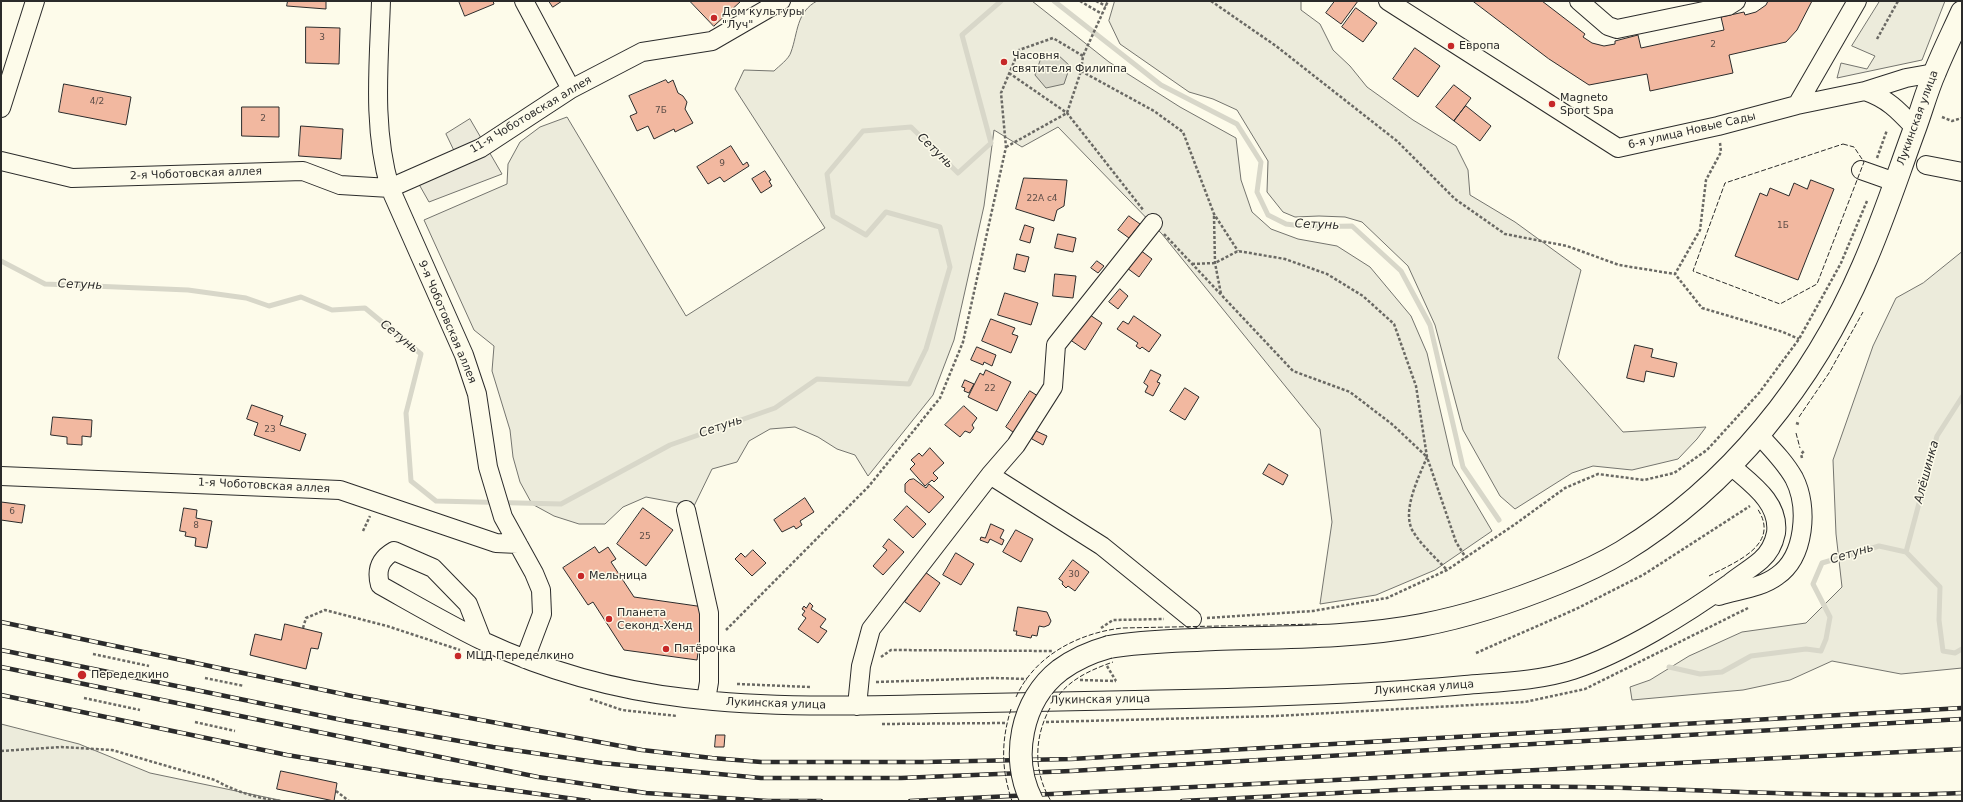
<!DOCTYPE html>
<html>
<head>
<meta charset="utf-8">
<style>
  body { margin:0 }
  #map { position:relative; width:1963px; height:802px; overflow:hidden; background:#fdfbea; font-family:"DejaVu Sans",sans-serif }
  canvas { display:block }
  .frame { position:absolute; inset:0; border:2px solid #2b2b2b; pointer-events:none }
</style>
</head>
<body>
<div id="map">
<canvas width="1963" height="802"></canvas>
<div class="frame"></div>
</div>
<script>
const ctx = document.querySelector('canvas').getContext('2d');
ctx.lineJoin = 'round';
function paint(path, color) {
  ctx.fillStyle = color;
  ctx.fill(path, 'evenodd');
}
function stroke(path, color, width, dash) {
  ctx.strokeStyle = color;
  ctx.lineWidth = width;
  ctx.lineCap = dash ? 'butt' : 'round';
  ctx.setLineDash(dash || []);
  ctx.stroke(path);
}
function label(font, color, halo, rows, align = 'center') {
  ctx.font = font + ' "DejaVu Sans",sans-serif';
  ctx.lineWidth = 3;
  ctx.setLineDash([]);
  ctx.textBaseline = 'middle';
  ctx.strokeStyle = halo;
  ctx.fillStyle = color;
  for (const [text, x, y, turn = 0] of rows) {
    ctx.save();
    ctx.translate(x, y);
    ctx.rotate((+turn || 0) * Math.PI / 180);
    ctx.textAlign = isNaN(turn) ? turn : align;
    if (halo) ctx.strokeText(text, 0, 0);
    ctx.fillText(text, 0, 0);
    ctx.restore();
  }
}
const green = new Path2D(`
  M817,1H1032L1109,62L1180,107L1236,138L1241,180L1252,212L1271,229L1298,239L1337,246L1370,267L1411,316L1427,353L1453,465L1492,531L1435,570L1376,595L1320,604L1332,522L1320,429L1162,234L1058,127L1022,147L994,130L984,206L954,340L933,395L868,476L855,455L837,449L818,437L795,427L770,429L749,441L737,462L712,469L694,506L646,497L623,507L605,524H579L554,516L532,504L520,482L513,457L510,430L492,371L494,346L474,330L424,220L507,184L508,164L520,142L540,127L567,117L686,316L825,228L735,89L744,70L774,71C779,66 789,59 791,52C798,33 796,12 817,1Z
  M1115,1H1301V10L1320,24L1333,50L1350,66L1367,87L1413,120L1456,146L1468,170L1470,195L1515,222L1581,270L1558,358L1623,432L1706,427L1697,439L1678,459L1632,470L1593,466L1572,473L1515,509L1500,496L1463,430L1435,325L1408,266L1362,222L1345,217L1319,216L1295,217L1283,212L1267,192L1268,161L1237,110L1213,99L1189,92L1120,44L1109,21Z
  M1880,1H1945L1922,60L1837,78L1841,63L1867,69L1875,56L1852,46Z
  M1962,252V668L1901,674L1832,661L1790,680L1743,690L1632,700L1630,687L1650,680L1689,656L1742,632L1806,623L1842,587L1836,534L1833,460L1873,346L1896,298L1923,283Z
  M1,724L79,744L150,773L284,801H1Z`);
paint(green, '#ecebdb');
stroke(green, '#74746e', 1);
const parking = new Path2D(`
  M470,119L502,174L429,202L416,179L459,161L446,134Z`);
paint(parking, '#eceadb');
stroke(parking, '#74746e', 1);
const water = new Path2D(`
  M1057,54L1070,66L1064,84L1046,88L1035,75L1041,58Z`);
paint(water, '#d8d7c9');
stroke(water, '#74746e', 1);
stroke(new Path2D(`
  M1054,1L1161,85L1237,124L1261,162L1257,192L1268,215L1286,224L1308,227L1352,226L1401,271L1430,325L1463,467L1499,520
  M1,261L45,284L188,290L246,298L269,306L301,297L332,310L365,308L421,354L406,413L411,481L436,501L561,504L670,445L775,408L817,379L909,384L926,349L950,267L940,227L886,212L866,235L833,216L827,174L863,131L911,127L958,173L991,143L962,35L1001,1
  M1906,552L1937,436L1962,397
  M1669,667L1700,674L1722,672L1751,656L1806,649L1821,651L1826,639L1830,617L1813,584L1822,563L1879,546L1906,552L1940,587L1939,620L1943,651L1955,653L1962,649`), '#d8d7c9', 5);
const building = new Path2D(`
  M288,1H326V9L287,6Z
  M459,1H493L494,4L465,16Z
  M549,1H562L553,7Z
  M690,1H741L714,26Z
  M1335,1H1358L1341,24L1326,13Z
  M1473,1H1542L1585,34L1583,37L1592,43L1604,46L1615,44V41L1638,35L1641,48L1724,30L1721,17L1744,12L1745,15L1756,12L1766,5L1768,1H1812L1797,30L1786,42L1729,55L1733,73L1650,91L1647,74L1589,85L1549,59Z
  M1356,8L1377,23L1363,42L1342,27Z
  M306,27L340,28L339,64L306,63Z
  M1415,48L1440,66L1418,97L1393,79Z
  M666,80L668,83L673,80L678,93L683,96L687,102L685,109L693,123L675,132L674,129L654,139L648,126L637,131L630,116L637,113L629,96Z
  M64,84L131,97L126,125L59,112Z
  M1454,85L1471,98L1454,121L1436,107Z
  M1466,106L1491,126L1480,141L1454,121Z
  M242,107H279V137L242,136Z
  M301,126L343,129L341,159L299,156Z
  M731,146L743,165L747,162L749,166L724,182L720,177L708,184L697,167Z
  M765,171L771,180L769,181L772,186L761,193L752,179Z
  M1024,178L1067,180L1064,206L1057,210L1054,221L1016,209Z
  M1811,180L1834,189L1798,280L1735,256L1760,193L1767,196L1770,188L1789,196L1794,183L1807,189Z
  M1129,216L1140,224L1129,238L1118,230Z
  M1025,225L1034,228L1030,243L1020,240Z
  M1058,234L1076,238L1073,252L1055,248Z
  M1140,250L1152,259L1139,277L1127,268Z
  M1017,254L1029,257L1025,272L1014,269Z
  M1097,261L1104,266L1098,273L1091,268Z
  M1055,274L1076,276L1073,298L1053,296Z
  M1120,289L1128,296L1118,309L1109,302Z
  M1005,293L1038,303L1031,325L998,315Z
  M1084,311L1102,323L1085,350L1066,337Z
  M1134,316L1161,335L1149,352L1142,347L1140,349L1136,346L1138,343L1117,329L1123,321L1128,324Z
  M991,319L1015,328L1012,334L1018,336L1011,353L982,341Z
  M1635,345L1653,349L1651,357L1677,363L1674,377L1646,371L1644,382L1627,378Z
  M977,347L996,355L992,366L984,362L983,365L971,360Z
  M986,370L1011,382L997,411L968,397L980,373L983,375Z
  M1151,370L1161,375L1157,382L1160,383L1153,396L1145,392L1148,386L1144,383Z
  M965,380L974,384L969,393L964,391L965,388L962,387Z
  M1185,388L1199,397L1185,420L1170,411Z
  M1030,391L1041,398L1017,435L1006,427Z
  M252,405L283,416L280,425L306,434L300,451L254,435L258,423L247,419Z
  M964,406L977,418L972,425L974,428L970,433L965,431L960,437L945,425Z
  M53,417L92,420L91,437L82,436V445L67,444V437L51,435Z
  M1036,431L1047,436L1043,445L1032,439Z
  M930,448L944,463L933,473L938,478L934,482L932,480L925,486L910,469L915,464L911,460L919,453L922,456Z
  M1269,464L1288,475L1283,485L1263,474Z
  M914,479L926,488L929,484L944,497L929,513L905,492V484L909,480Z
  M805,498L814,512L800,521L802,525L796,529L794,526L782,532L774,520Z
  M1,502L25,505L22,523L1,520Z
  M907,506L926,524L913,538L894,520Z
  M184,508L197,510L196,518L212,521L207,548L195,546L196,538L185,536L186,532L180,531Z
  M643,508L673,530L646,566L617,544Z
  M991,524L1004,530L1000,538L1004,540L1002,545L990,539L988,543L980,540L981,537L985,538Z
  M1016,530L1033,539L1021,562L1003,552Z
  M889,539L904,552L883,575L873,566L887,550L883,547Z
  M595,547L599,553L608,547L616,559L611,562L634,597L704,607L697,660L624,650L593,602L588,605L563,568Z
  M753,550L766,563L752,576L735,559L741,553L745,557Z
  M956,553L974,564L961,585L943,575Z
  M1073,560L1089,572L1075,591L1068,586L1066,588L1062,584L1063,582L1059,579Z
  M925,572L940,583L920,612L905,602Z
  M810,603L813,606L811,609L826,619L820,627L827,631L818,643L798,629L806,618L802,615L805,611L802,609L804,606L806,608Z
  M1018,607L1047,612L1051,621L1049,625L1044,627L1039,626L1037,636L1032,635L1031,638L1016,635L1017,631H1014Z
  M285,624L322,633L318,649L311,648L306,669L250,655L255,634L281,640Z
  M716,735H725L724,747H715Z
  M281,771L337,783L334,801L277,789Z`);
paint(building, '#f2b8a0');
stroke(building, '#2b2b2b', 1);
const minor = new Path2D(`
  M381,1C379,63 372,127 390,188L464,355L477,394L488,467L503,517L534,573L541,590L542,614L525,659
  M524,1L571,89
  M1388,1L1618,148L1718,126L1797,105L1865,91L1906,78L1934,73
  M1579,1L1608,26L1617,29L1728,6L1736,1
  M1865,91C1888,99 1898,110 1915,128
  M1797,105L1857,1
  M1,108L35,1
  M1,161L72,178L303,171L340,185L390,188L481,148L571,89L642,52L712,41L781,1
  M1926,165L1962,172
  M1861,170L1895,182
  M990,475L1102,546L1192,619
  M1,476L340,490L496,543L518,544
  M686,510L709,613V682L706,700
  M1719,596C1738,590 1761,588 1777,576C1805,557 1809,507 1794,478C1785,462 1772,449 1759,435
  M482,640L468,604L433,568L394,551C380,559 376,570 380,585C414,604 448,624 483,641C547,671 616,690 685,698C768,708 852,706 935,704C1018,702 1101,700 1185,699C1278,697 1372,694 1465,685C1501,682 1539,681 1573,670C1624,653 1687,614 1730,583C1740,575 1752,568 1761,560C1769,553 1774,543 1776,533C1780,502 1750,483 1730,465
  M857,706L861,666L871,629L990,475L1016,445L1053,387L1056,345L1153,223`);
const major = new Path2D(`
  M1109,647C1144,641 1180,641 1215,639C1284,637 1354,638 1422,625C1469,616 1514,601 1558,583C1580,574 1602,564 1622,552C1730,486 1813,382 1863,266C1883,221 1898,174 1915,128C1922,109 1927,90 1935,72C1943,52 1953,32 1962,12`);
stroke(minor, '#2b2b2b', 20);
stroke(major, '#2b2b2b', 24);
stroke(new Path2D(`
  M1080,1L1102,14
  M1096,1L1106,6
  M1211,1L1276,46L1397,141L1455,199L1505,234L1567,246L1619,265L1675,274
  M1877,39L1898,1
  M1081,71L1154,111L1183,132L1214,214L1238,251
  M1009,73L1067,113L1144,211
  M1942,117L1952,121L1962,118
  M1720,143L1721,152L1706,180L1700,230L1675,274L1702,308L1783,332L1799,339
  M1006,147L1067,113L1081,71L1083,56L1108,1
  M1877,158L1887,130
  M1214,216L1215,263L1221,294
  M1164,234L1293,371L1350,392L1393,425L1427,457
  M1192,264L1215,263L1238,251L1285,259L1327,274L1363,296L1394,324L1416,386L1427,457L1456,542L1466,558
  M1796,423L1799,424
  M1427,457C1419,477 1400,513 1414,533C1423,547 1436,558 1447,570
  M1802,458L1801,454L1804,451
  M363,531L370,516
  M1207,618L1313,611L1387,598L1447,570L1514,525L1565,488L1598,474L1644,480L1674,473L1707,450L1759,393L1799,339L1841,263L1867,201
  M303,628L306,618L325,610L387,626L460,650
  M1101,628L1113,620L1164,619
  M726,630L869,486L940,398L963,342L1006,147L1001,93L1019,50L1053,38L1083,56
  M1476,653L1576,609L1643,575L1750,506
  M93,654L149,666
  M881,657L891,650L1053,651
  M1107,666L1116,681
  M205,678L244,686
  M1080,680L1116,681
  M876,682L994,678L1027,679
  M737,684L810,687
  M84,698L140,710
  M590,699L622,710L677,716
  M195,722L235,731
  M1046,722L1276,716L1525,702L1585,689L1748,608
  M882,724L1007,723
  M1,751L61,747L112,750L215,780C236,792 257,798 280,801
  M336,791L349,801`), '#6a6964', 2.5, [3, 2]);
stroke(minor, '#fdfbea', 18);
stroke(major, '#fdfbea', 22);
const rail = new Path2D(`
  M1,622L352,696L642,750L712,758L761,762H924L1071,759L1962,708
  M1,650L347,721L493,747L602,763L761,778H901L1071,771L1962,719
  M1,667L538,777L646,793L768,801H821
  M1,695L287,755L438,780L589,801
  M910,801L1962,749
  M1182,801C1315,795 1448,784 1582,787C1708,789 1835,799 1962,793`);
stroke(rail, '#2b2b2b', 4.5);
stroke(rail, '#fdfbea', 3, [9]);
const majorBridge = new Path2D(`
  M1032,801C1010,759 1021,700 1060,670C1075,659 1091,652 1109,647`);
stroke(majorBridge, '#2b2b2b', 24, []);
stroke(majorBridge, '#fdfbea', 22);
stroke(new Path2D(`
  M1843,144L1854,147L1864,162L1817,284L1780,304L1693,271L1725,183Z
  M1799,417L1829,373L1863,312
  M1796,433L1800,448
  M1709,576C1735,562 1782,545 1757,508
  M1059,695C1072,678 1093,669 1113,662
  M1016,697C1035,655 1079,633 1122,628L1318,624
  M1050,708C1034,737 1033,772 1051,801
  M1011,709C1001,741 1001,769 1012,801`), '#2b2b2b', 1, [5, 2]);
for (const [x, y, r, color] of [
  [714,18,4,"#c62828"],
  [1451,46,4,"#c62828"],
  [1004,62,4,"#c62828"],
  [1552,104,4,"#c62828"],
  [581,576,4,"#c62828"],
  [609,619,4,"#c62828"],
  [666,649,4,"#c62828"],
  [458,656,4,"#c62828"],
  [82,675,5,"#c62828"]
]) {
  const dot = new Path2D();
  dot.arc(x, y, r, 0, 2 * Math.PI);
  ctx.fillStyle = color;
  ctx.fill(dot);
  stroke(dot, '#fdfbea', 1.5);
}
label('9px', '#5d4e48', null, [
  ["3",322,38],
  ["2",1713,45],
  ["4/2",97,102],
  ["7Б",661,111],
  ["2",263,119],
  ["9",722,164],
  ["22А с4",1042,199],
  ["1Б",1783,226],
  ["22",990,389],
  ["23",270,430],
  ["6",12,512],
  ["8",196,526],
  ["25",645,537],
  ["30",1074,575]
]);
label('11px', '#2b2b2b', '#fdfbea', [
  ["Дом культуры",722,12],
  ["\"Луч\"",722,25],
  ["Европа",1459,46],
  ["Часовня",1012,56],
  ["святителя Филиппа",1012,69],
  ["Magneto",1560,98],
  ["Sport Spa",1560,111],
  ["Мельница",589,576],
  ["Планета",617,613],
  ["Секонд-Хенд",617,626],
  ["Пятёрочка",674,649],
  ["МЦД Переделкино",466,656],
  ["Переделкино",91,675]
], 'left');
label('11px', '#2b2b2b', '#fdfbea', [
  ["11-я Чоботовская аллея",531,115,-31],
  ["Лукинская улица",1918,118,-70],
  ["6-я улица Новые Сады",1692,131,-13],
  ["2-я Чоботовская аллея",196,174,-2],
  ["9-я Чоботовская аллея",447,322,67],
  ["1-я Чоботовская аллея",264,486,3],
  ["Лукинская улица",1424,688,-4],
  ["Лукинская улица",1100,700,-1],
  ["Лукинская улица",776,704,2]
]);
label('italic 12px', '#2b2b2b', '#fdfbea', [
  ["Сетунь",935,151,44],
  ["Сетунь",1317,225,2],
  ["Сетунь",80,285,2],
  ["Сетунь",399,337,39],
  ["Сетунь",721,427,-19],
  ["Алёшинка",1927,472,-75],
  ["Сетунь",1852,554,-17]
]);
</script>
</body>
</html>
